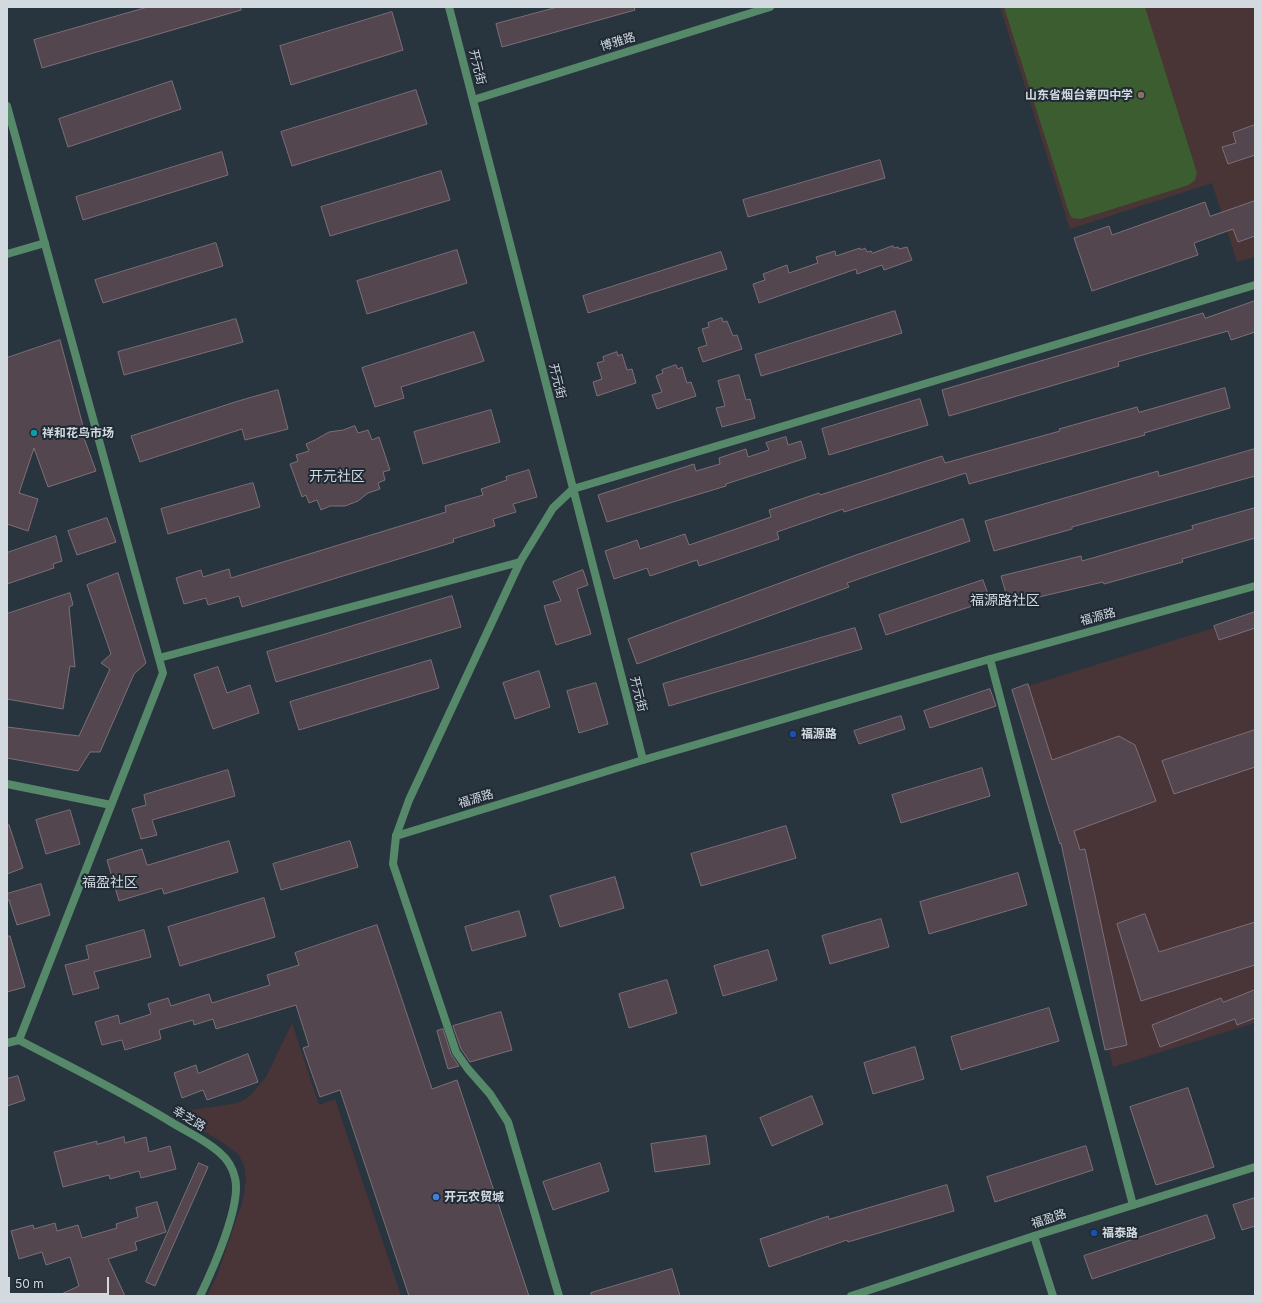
<!DOCTYPE html>
<html>
<head>
<meta charset="utf-8">
<style>
  body { margin:0 }
  #map { position:relative; width:1262px; height:1303px; overflow:hidden; background:#29353e; font-family:Inter,sans-serif }
  canvas { display:block }
  .frame { position:absolute; inset:0; border:8px solid #d2d9df; pointer-events:none }
  .scale { position:absolute; left:8px; top:1277px; width:101px; height:18px; box-sizing:border-box; border:2px solid #d2d9df; border-top:0; padding-left:5px; font-size:12px; line-height:14px; white-space:nowrap; color:#d2d9df; -webkit-text-stroke:3px #1f2a34; paint-order:stroke }
</style>
</head>
<body>
<div id="map">
<canvas width="1262" height="1303"></canvas>
<div class="frame"></div>
<div class="scale">50 m</div>
</div>
<script>
const ctx = document.querySelector('canvas').getContext('2d');
ctx.lineJoin = 'round';
function paint(path, color) {
  ctx.fillStyle = color;
  ctx.fill(path, 'evenodd');
}
function stroke(path, color, width, dash) {
  ctx.strokeStyle = color;
  ctx.lineWidth = width;
  ctx.lineCap = dash ? 'butt' : 'round';
  ctx.setLineDash(dash || []);
  ctx.stroke(path);
}
function label(font, color, halo, rows, align = 'center') {
  ctx.font = font + ' Inter,"Noto Sans SC",sans-serif';
  ctx.lineWidth = 4;
  ctx.setLineDash([]);
  ctx.textBaseline = 'middle';
  ctx.strokeStyle = halo;
  ctx.fillStyle = color;
  for (const [text, x, y, turn = 0] of rows) {
    ctx.save();
    ctx.translate(x, y);
    ctx.rotate((+turn || 0) * Math.PI / 180);
    ctx.textAlign = isNaN(turn) ? turn : align;
    if (halo) ctx.strokeText(text, 0, 0);
    ctx.fillText(text, 0, 0);
    ctx.restore();
  }
}
paint(new Path2D(`
  M1255,615V1023L1113,1067L1064,855L1019,689Z
  M292,1023L319,1105L335,1099L401,1296H207L217,1276L243,1200L246,1180L244,1165L238,1154L222,1142L173,1113L238,1103L250,1096L266,1077Z`), '#493437');
paint(new Path2D(`
  M1000,7H1255V257L1237,262L1212,183L1070,229Z`), '#493436');
paint(new Path2D(`
  M1004,7H1145L1197,173L1195,180L1189,185L1081,219L1072,218L1069,213Z`), '#3b5d2f');
const building = new Path2D(`
  M148,7H241V10L42,68L34,40Z
  M558,7H634L635,10L502,47L496,24Z
  M392,12L403,50L291,85L280,46Z
  M172,81L181,109L68,147L59,119Z
  M416,90L427,124L292,166L281,132Z
  M1255,125V155L1228,164L1222,147L1236,143L1233,133Z
  M222,152L228,175L83,220L76,197Z
  M880,160L885,178L748,217L743,200Z
  M441,171L450,200L330,236L321,207Z
  M1255,201V236L1238,242L1233,229L1194,243L1198,255L1092,291L1074,238L1109,226L1112,235L1205,202L1210,216Z
  M216,243L223,266L103,303L95,280Z
  M893,246L894,248L898,247L899,249L907,247L912,260L884,270L882,265L857,274L856,269L759,303L753,284L765,280L763,274L787,265L789,273L818,263L816,257L835,251L836,256L860,248L861,250L865,248L867,252L871,251L872,253Z
  M457,250L467,283L367,314L357,281Z
  M721,252L727,269L588,313L583,296Z
  M1255,301V332L1231,340L1228,331L1118,362L1119,366L949,416L942,390L1203,313L1205,318Z
  M895,311L902,333L761,376L755,355Z
  M722,318L723,322L727,321L733,336L737,335L742,349L703,362L698,348L707,345L702,329L709,327L708,323Z
  M236,319L243,342L124,375L118,352Z
  M474,332L484,361L401,387L404,398L375,407L362,368Z
  M60,340L83,426L80,427L96,471L48,487L34,448L19,493L38,499L28,531L7,524V358Z
  M617,352L618,356L622,354L627,370L632,369L636,383L597,396L593,382L602,379L597,363L604,361L603,357Z
  M676,365L678,369L682,367L687,383L691,382L696,396L657,409L652,395L662,392L656,376L663,373L662,370Z
  M739,375L746,400L750,399L755,418L722,427L716,408L725,406L718,381Z
  M1225,388L1230,408L1144,433L1145,435L969,484L966,473L844,512L843,509L777,532L779,539L699,566L697,560L650,576L647,568L614,579L605,551L637,540L640,549L685,534L689,545L771,517L769,510L819,493L820,495L942,456L945,463L1060,431L1059,429L1137,407L1139,412Z
  M278,390L288,429L245,440L242,429L140,462L131,436L235,402Z
  M920,399L928,425L829,455L822,429Z
  M491,410L500,442L423,464L414,432Z
  M355,426L358,433L368,430L372,440L379,437L390,470L383,472L385,480L378,483L380,489L368,493L358,501L345,506H330L321,510L317,500L309,503L306,495L302,497L290,464L298,461L296,455L309,451L306,444L315,440L329,432L343,430Z
  M786,437L788,445L801,441L806,458L726,484V486L607,522L598,495L694,464L696,471L720,464L719,458L746,449L748,457L769,450L766,443Z
  M1255,449V476L1072,527V529L994,551L985,521L1158,471L1159,476Z
  M529,470L537,497L513,504L516,512L493,519L495,526L453,539L454,542L242,607L239,596L208,605L206,598L184,604L176,578L201,570L203,577L229,569L231,578L446,512L445,506L483,495L481,489L507,480L506,477Z
  M253,483L260,507L168,534L161,509Z
  M1255,508V538L1182,559L1183,562L1104,584L1103,582L1009,604L1001,576L1081,556L1082,561L1193,529L1192,526Z
  M107,518L116,542L77,555L68,531Z
  M963,519L970,541L847,583L849,587L637,664L628,639L856,555Z
  M56,536L62,561L53,564L54,568L7,584V553Z
  M583,570L588,585L577,589L591,634L556,645L544,606L561,601L553,582Z
  M118,573L146,663L134,674L100,752H90L78,771L7,758V727L79,736L110,669L101,663L111,654L87,585Z
  M983,580L990,600L886,635L879,615Z
  M70,593L73,605L69,607L75,667L70,666L63,709L7,699V614Z
  M452,596L461,627L276,682L267,652Z
  M1255,612V628L1219,640L1214,626Z
  M855,628L862,649L669,706L663,684Z
  M431,660L439,688L299,730L290,702Z
  M218,667L227,693L250,685L259,713L213,729L194,675Z
  M539,671L550,707L515,719L503,683Z
  M596,683L608,724L579,733L567,691Z
  M1028,684L1052,760L1119,736L1135,745L1156,801L1074,831L1080,850L1085,849L1127,1045L1105,1050L1061,843L1060,844L1012,690Z
  M990,689L996,706L930,728L924,711Z
  M901,716L905,729L859,744L854,731Z
  M1255,730V767L1174,794L1162,761Z
  M982,768L990,796L901,823L892,795Z
  M228,770L235,796L152,820L157,835L141,839L132,809L146,805L144,795Z
  M70,810L80,844L46,854L36,820Z
  M9,825L23,868L7,874V826Z
  M786,826L796,858L701,886L691,854Z
  M229,841L238,872L164,894L162,888L119,901L107,860L142,849L147,865Z
  M350,841L358,867L281,890L273,864Z
  M1018,873L1027,905L929,934L920,902Z
  M615,877L624,908L560,927L550,896Z
  M41,884L50,915L17,925L9,900H7V894Z
  M264,898L275,937L180,966L168,927Z
  M519,911L526,936L472,951L465,927Z
  M1145,914L1159,952L1255,922V965L1141,1001L1117,924Z
  M881,919L889,947L830,964L822,936Z
  M377,925L432,1089L457,1080L529,1296H409L340,1090L320,1097L303,1048L309,1046L296,1005L216,1029L213,1019L194,1025L193,1020L159,1030L161,1039L125,1050L122,1040L102,1045L95,1022L118,1015L120,1024L151,1014L148,1004L168,998L171,1006L209,994L212,1003L270,985L267,975L299,965L295,953Z
  M144,930L151,957L94,972L99,988L73,995L65,965L89,959L86,946Z
  M7,936H10L25,987L7,992Z
  M768,950L777,980L723,996L714,966Z
  M667,980L677,1013L629,1028L619,994Z
  M1255,990V1018L1237,1025L1235,1019L1160,1047L1152,1025L1221,998L1223,1002Z
  M1049,1008L1059,1041L961,1070L951,1037Z
  M501,1012L512,1050L470,1062L461,1049L453,1026Z
  M443,1029L451,1054L459,1066L448,1069L437,1031Z
  M915,1047L924,1079L873,1094L864,1063Z
  M248,1054L258,1082L207,1100L203,1090L182,1098L174,1073L196,1065L198,1073Z
  M18,1076L25,1100L7,1106V1079Z
  M1188,1088L1214,1167L1156,1185L1130,1107Z
  M812,1096L823,1124L772,1146L760,1118Z
  M706,1136L710,1164L655,1172L651,1144Z
  M124,1137L125,1143L146,1137L149,1152L170,1146L176,1169L141,1178L139,1171L110,1179L109,1175L63,1187L54,1152L97,1141V1144Z
  M1086,1146L1093,1170L995,1202L987,1177Z
  M199,1163L208,1167L155,1286L146,1282Z
  M600,1163L609,1191L553,1210L543,1182Z
  M947,1185L954,1211L848,1242L847,1240L769,1267L760,1239L828,1216L829,1219Z
  M1255,1198V1226L1242,1230L1233,1205Z
  M157,1202L166,1232L135,1242L137,1250L108,1259L125,1296H57L79,1286L70,1257L46,1265L42,1252L19,1259L11,1231L33,1225L34,1229L55,1223L57,1231L78,1225L82,1238L117,1228L116,1224L138,1217L136,1208Z
  M1207,1215L1215,1238L1092,1279L1084,1256Z
  M672,1269L680,1296H591V1293Z`);
paint(building, '#53464f');
stroke(building, '#7d6e78', 1);
stroke(new Path2D(`
  M449,7L643,760
  M473,100L770,7
  M7,106L163,673L19,1040
  M7,254L45,243
  M159,658L520,562
  M990,659L1133,1205
  M7,784L111,805
  M7,1043L19,1040C70,1067 122,1092 171,1122C187,1132 206,1140 220,1153C227,1159 233,1169 235,1178C242,1205 212,1271 200,1296
  M1034,1236L1053,1296
  M559,1296L508,1122L490,1094L468,1069L456,1052L393,864L396,836L409,800L520,562L553,508L573,489L1255,285`), '#55896a', 8);
stroke(new Path2D(`
  M396,836L643,760L990,659L1255,586
  M851,1296L1034,1236L1255,1167`), '#55896a', 8);
for (const [x, y, r, color] of [
  [1141,95,4,"#8d6e63"],
  [34,433,4,"#0f9aa8"],
  [793,734,4,"#1a4fb4"],
  [436,1197,4,"#3f7fe0"],
  [1094,1233,4,"#1a4fb4"]
]) {
  const dot = new Path2D();
  dot.arc(x, y, r, 0, 2 * Math.PI);
  ctx.fillStyle = color;
  ctx.fill(dot);
  stroke(dot, '#1f2a34', 1.5);
}
label('12px', '#d2d9df', '#1f2a34', [
  ["博雅路",618,42,-17],
  ["开元街",477,67,76],
  ["开元街",557,381,76],
  ["福源路",1098,617,-15],
  ["开元街",638,694,76],
  ["福源路",476,799,-17],
  ["幸芝路",189,1119,31],
  ["福盈路",1049,1219,-18]
]);
label('bold 12px', '#d2d9df', '#1f2a34', [
  ["山东省烟台第四中学",1133,95,"right"],
  ["祥和花鸟市场",42,433],
  ["福源路",801,734],
  ["开元农贸城",444,1197],
  ["福泰路",1102,1233]
], 'left');
label('14px', '#d2d9df', '#1f2a34', [
  ["开元社区",337,477],
  ["福源路社区",1005,601],
  ["福盈社区",110,883]
]);
</script>
</body>
</html>
